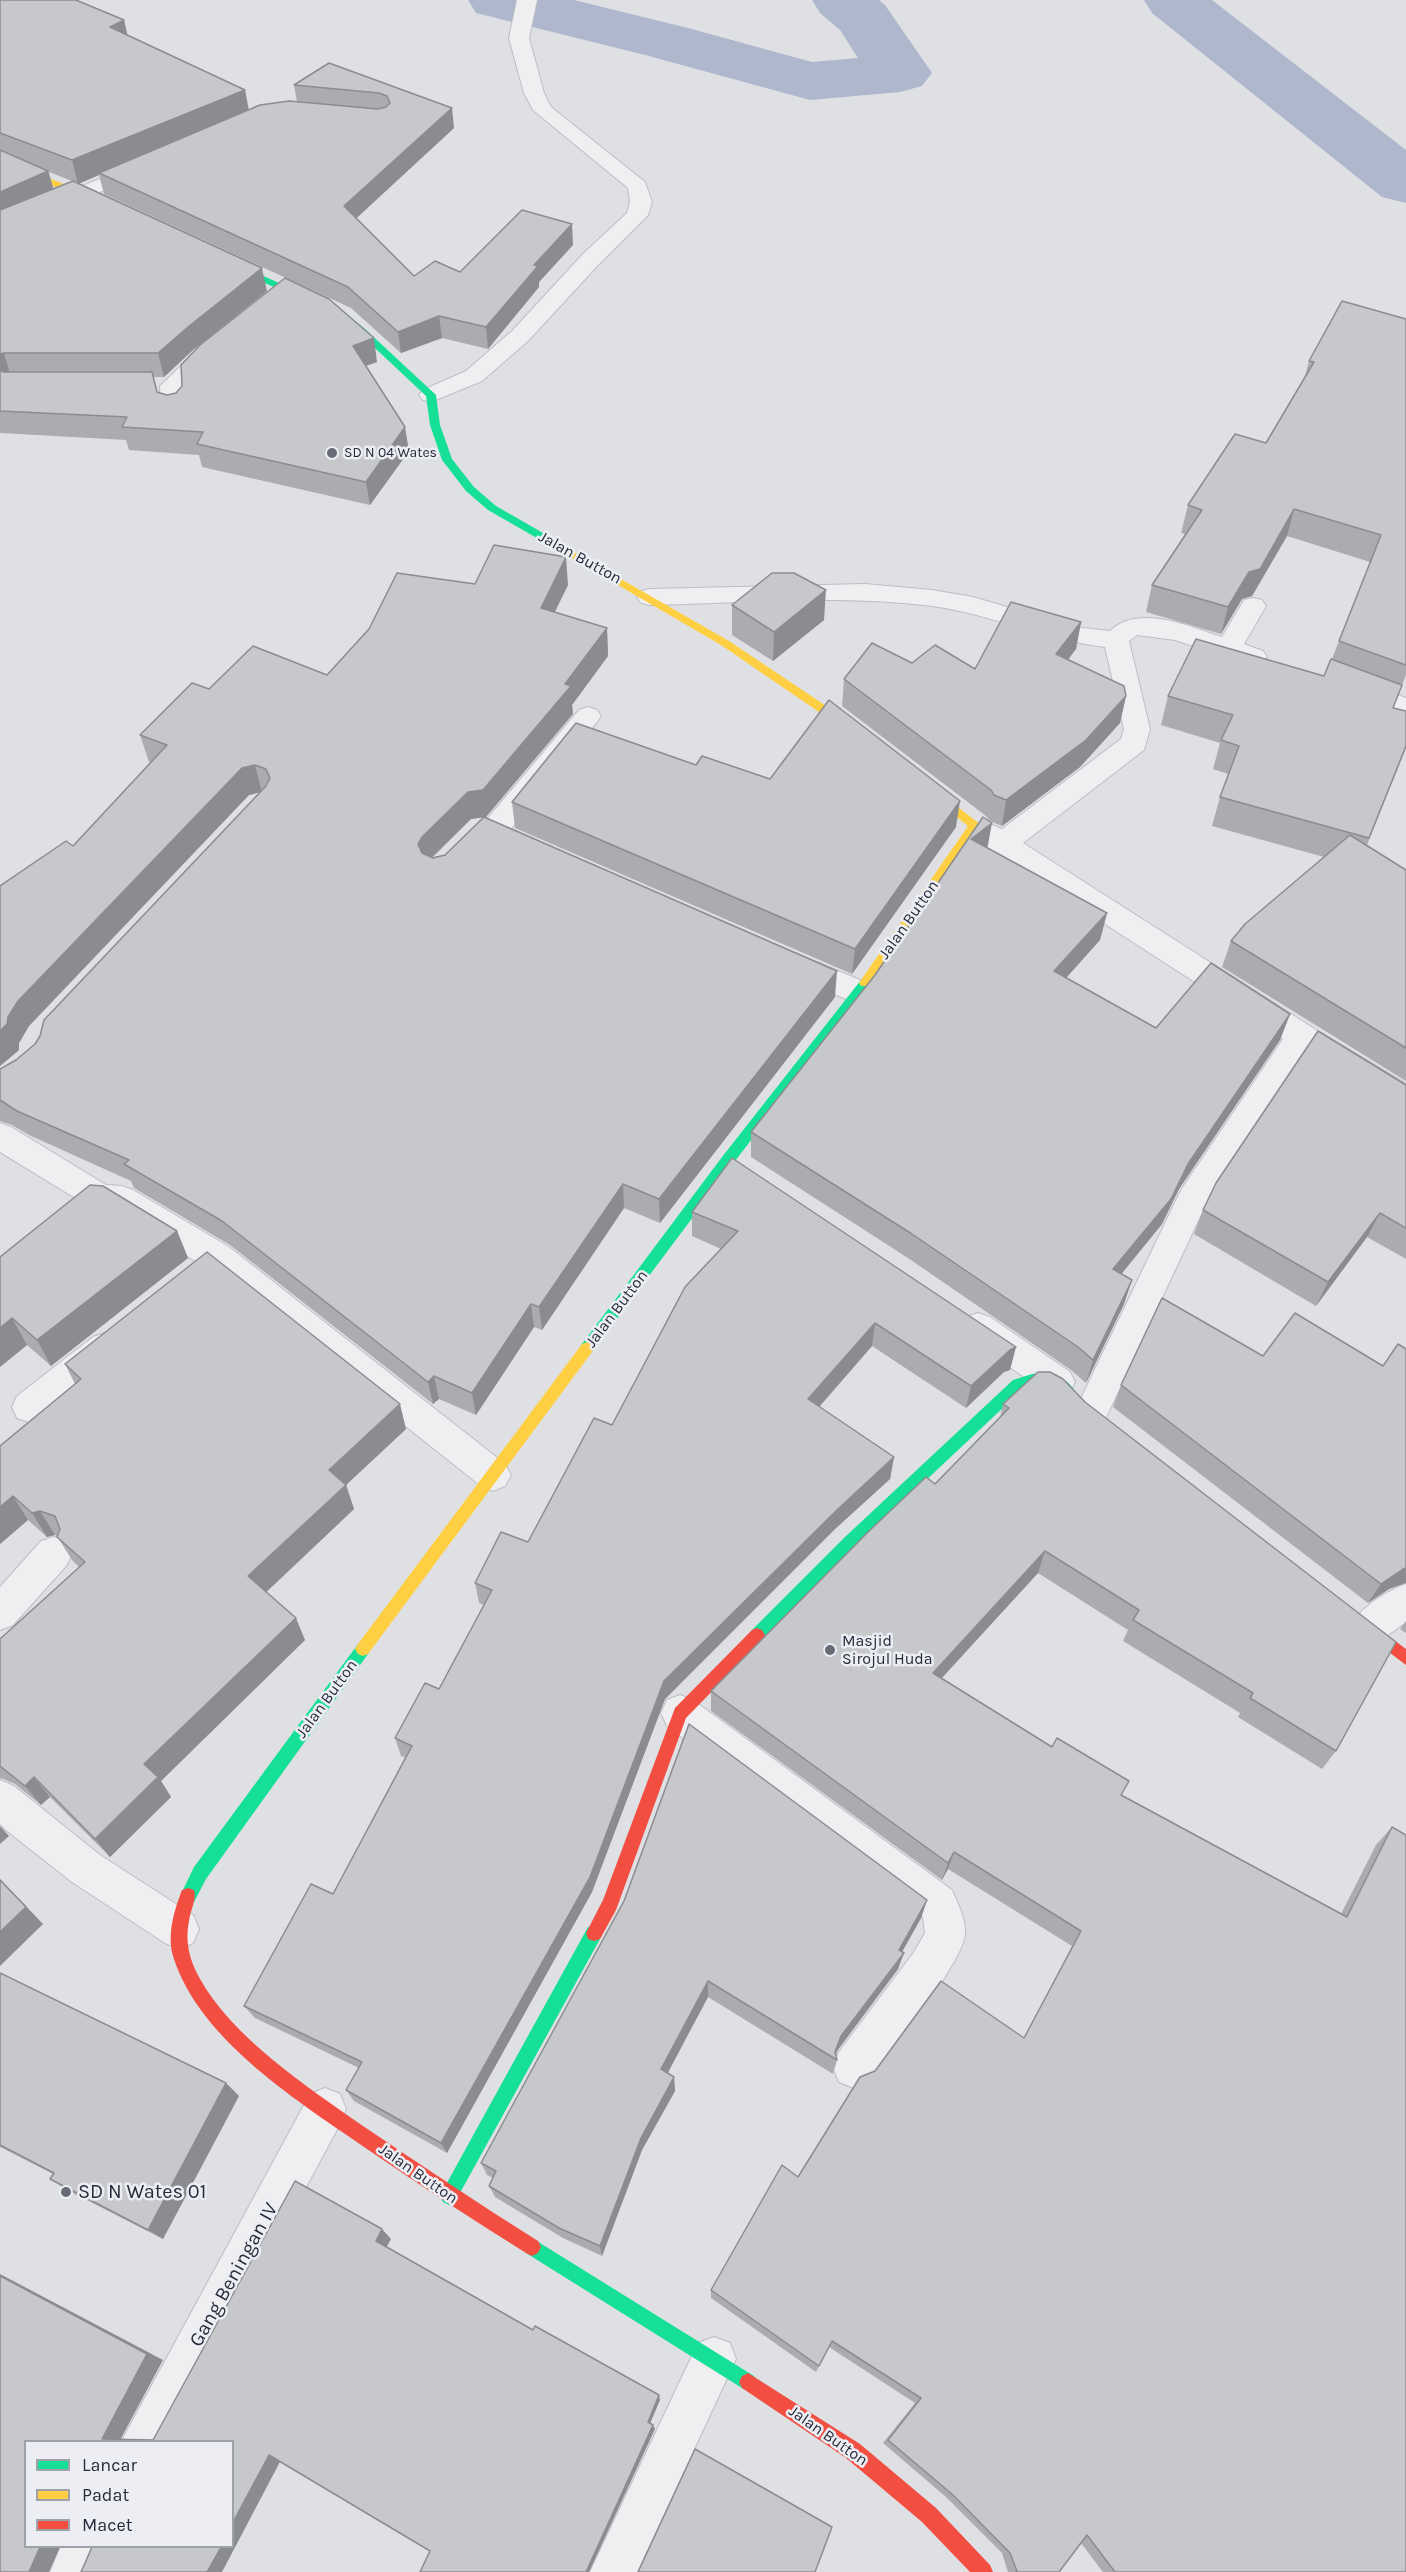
<!DOCTYPE html>
<html>
<head>
<meta charset="utf-8">
<style>
  body { margin:0 }
  #map { position:relative; width:1406px; height:2572px; overflow:hidden; background:#dfe0e4; font-family:Karla,sans-serif }
  canvas { display:block }
  .legend { position:absolute; left:24px; top:2440px; width:210px; height:108px; box-sizing:border-box; background:#eceef4; border:2px solid #9ea0aa; margin:0; padding:8px 10px; list-style:none; font-size:18px; color:#282b3b }
  .legend li { display:flex; align-items:center; gap:12px; height:30px }
  .legend b { width:30px; border:2px solid #9ea0aa }
</style>
</head>
<body>
<div id="map">
<canvas width="1406" height="2572"></canvas>
<ul class="legend">
<li><b style="height:8px;background:#16e098"></b>Lancar</li>
<li><b style="height:8px;background:#ffcf43"></b>Padat</li>
<li><b style="height:8px;background:#f24e42"></b>Macet</li>
</ul>
</div>
<script>
const ctx = document.querySelector('canvas').getContext('2d');
ctx.lineJoin = 'round';
function paint(path, color) {
  ctx.fillStyle = color;
  ctx.fill(path, 'evenodd');
}
function stroke(path, color, width, dash) {
  ctx.strokeStyle = color;
  ctx.lineWidth = width;
  ctx.lineCap = dash ? 'butt' : 'round';
  ctx.setLineDash(dash || []);
  ctx.stroke(path);
}
function label(font, color, halo, rows, align = 'center') {
  ctx.font = font + ' Karla,sans-serif';
  ctx.lineWidth = 5;
  ctx.setLineDash([]);
  ctx.textBaseline = 'middle';
  ctx.strokeStyle = halo;
  ctx.fillStyle = color;
  for (const [text, x, y, turn = 0] of rows) {
    ctx.save();
    ctx.translate(x, y);
    ctx.rotate((+turn || 0) * Math.PI / 180);
    ctx.textAlign = isNaN(turn) ? turn : align;
    if (halo) ctx.strokeText(text, 0, 0);
    ctx.fillText(text, 0, 0);
    ctx.restore();
  }
}
paint(new Path2D(`
  M468,0H574L688,28L812,62L858,58L840,30L820,13L812,0H879L885,5L932,73L922,86L900,92L810,100L645,55L476,13Z
  M1144,0H1212L1406,150V203L1382,197L1152,13Z`), '#afb7cd');
const street = new Path2D(`
  M517,0H537L529,38L544,93L551,107L645,182L652,202L648,215L599,264L528,341L482,381L431,402L423,400L419,395L423,390L466,371L512,331L583,254L627,213L630,202L628,188L533,110L524,93L509,38Z
  M144,160L151,162L154,166L151,170L0,235V221Z
  M214,340L222,342L225,347L184,388L185,409L181,414L173,416L165,414L161,409L160,386L206,342Z
  M865,584L932,590L973,597L1074,627L1110,631C1138,603 1191,627 1222,637L1244,600L1253,598L1262,600L1266,606L1244,644L1263,651L1267,657L1263,663L1254,666L1175,640L1137,635L1129,641L1150,729L1144,750L1023,843L1313,1028L1406,1084V1111L1395,1108L1307,1054L1205,1206L1103,1424L1091,1428L1079,1424L1074,1413L1181,1190L1283,1039L992,851L975,839L971,832L975,825L985,822L1002,829L1121,739L1124,729L1105,647C1046,640 991,614 932,606C839,594 743,603 650,605L641,603L637,597L641,591L650,589Z
  M1351,679L1406,698V717L1342,694L1338,688L1342,682Z
  M588,707L597,710L601,716L597,722L511,829L534,839L538,846L534,853L524,856L514,853L482,839L478,832L482,825L579,710Z
  M794,953L870,984L874,992L870,1000L859,1003L848,1000L784,972L779,964L784,956Z
  M0,1123L11,1127L106,1185L122,1186L133,1190L229,1247L505,1464L511,1475L505,1486L493,1491L481,1486L205,1267L116,1212L101,1211L90,1207L0,1152Z
  M978,1313L990,1317L1070,1372L1075,1382L1070,1392L1058,1397L1046,1392L966,1337L961,1327L966,1317Z
  M105,1333L117,1337L122,1347L117,1357L41,1418L29,1422L17,1418L12,1407L17,1396L93,1337Z
  M54,1537L67,1541L72,1553L67,1565L13,1625L0,1630V1587L41,1541Z
  M1406,1584V1622L1381,1640L1368,1645L1355,1640L1350,1628C1359,1608 1385,1592 1406,1584Z
  M680,1695L693,1700L952,1890C958,1904 966,1919 965,1934C964,1961 888,2056 869,2082L854,2088L839,2082L833,2067L839,2052L914,1952L925,1933L923,1917L667,1726L661,1713L667,1700Z
  M0,1780L14,1786L100,1855L193,1915L199,1929L193,1943L179,1949L165,1943L72,1882L7,1831L0,1824Z
  M325,2088L340,2094L346,2109L340,2124L169,2442H121L310,2094Z
  M714,2337L730,2343L736,2359L637,2572H590L698,2343Z
  M61,2546H109L98,2572H50Z`);
stroke(street, '#bdbec2', 2);
paint(street, '#efeff1');
paint(new Path2D(`
  M224,258L345,313L364,328L436,395L440,425L452,459L474,487L496,506L557,541V545H549L488,510L466,491L442,460L430,425L426,396L358,332L339,317L221,263V259Z
  M865,978L869,980L871,983L869,986L732,1165L592,1352L587,1354L582,1352L580,1348L582,1344L722,1157L861,980Z
  M1032,1374C1047,1372 1067,1377 1075,1391L1073,1395L1068,1397L1044,1386L1023,1389L855,1547L762,1640L757,1642L752,1640L749,1635L752,1630L845,1537L1013,1380Z
  M363,1642L368,1644L371,1649L368,1654L206,1879L194,1902L188,1904L182,1902L180,1896L194,1867L358,1644Z
  M594,1925L600,1927L602,1933L600,1939L455,2202L449,2205L443,2202L440,2196L443,2190L588,1927Z
  M532,2238L754,2376L757,2382L754,2388L748,2391L742,2388L526,2253L523,2247L526,2241Z`), '#16e098');
paint(new Path2D(`
  M0,158L105,201L106,203L99,205L0,164Z
  M553,540L729,641L862,730V736H854L721,645L549,545V541Z
  M922,779L981,825L869,986H861L859,983L861,980L968,826L918,786L916,783Z
  M587,1342L592,1344L594,1348L592,1352L368,1654L363,1656L358,1654L355,1649L358,1644L582,1344Z`), '#ffcf43');
paint(new Path2D(`
  M1358,1613L1406,1649V1665L1353,1625L1351,1620L1353,1615Z
  M757,1628L762,1630L765,1635L762,1640L686,1718L616,1910L600,1939L594,1941L588,1939L586,1933L603,1900L675,1708L752,1630Z
  M188,1888L194,1890C197,1899 190,1911 189,1921C185,1941 189,1959 199,1977C231,2037 309,2088 363,2126C421,2165 479,2204 538,2241L541,2247L538,2253L532,2256L526,2253C473,2220 421,2186 370,2151C301,2103 199,2041 173,1956C167,1934 174,1911 182,1890Z
  M748,2373L860,2444L936,2508L990,2565L993,2572H970L922,2522L846,2458L742,2388L739,2382L742,2376Z`), '#f24e42');
paint(new Path2D(`
  M0,0L124,20L127,35L245,90L249,110L297,102L294,85L329,63L454,128L356,218L414,276L460,272L573,245L539,282V287L488,349L442,338L401,353L351,308L104,194L99,175L78,184L267,291L193,350L164,377H153L157,392L167,395L377,362L366,366L409,451L370,505L202,467L199,455L129,450L126,440L0,433ZM49,172L72,181L53,189Z
  M1406,319V675L1393,708L1406,748L1367,845L1406,870V1081L1222,967L1231,941L1324,857L1212,826L1220,797L1228,774L1213,769L1220,743L1161,725L1168,696L1324,676L1332,659L1339,641L1370,562L1287,536L1252,596L1242,599L1221,634L1146,612L1152,585L1185,534L1181,533L1188,505L1266,443L1304,380L1309,361Z
  M475,584L568,585L555,612L607,628L608,656L572,705L573,714L485,817L835,997L660,1223L624,1208L542,1330L534,1327L476,1415L439,1399L433,1404L230,1245L134,1188L131,1181L29,1135L12,1125L0,1121V1069L16,1060L35,1044L260,792L249,795L29,1026L19,1043V1050L0,1066V886L73,846L151,763L149,762L140,735L209,689L327,675ZM484,817L445,855L433,857L471,819Z
  M732,605L824,620L773,661L732,635Z
  M1081,622L1076,649L1068,660L1126,696L1120,723L1080,767L1002,826L990,821L986,816L842,706L844,679L912,663L975,669Z
  M696,765L770,779L956,827L852,974L515,828L512,802Z
  M987,848L1107,913L1100,940L1066,978L1156,1028L1290,1014L1280,1040L1179,1189L1162,1224L1121,1274L1124,1304L1086,1383L1071,1370L908,1258L751,1157V1132Z
  M1406,1084V1259L1367,1237L1316,1306L1194,1234L1203,1210Z
  M732,1158L1010,1370L1004,1372L966,1408L872,1346L819,1407L894,1457L890,1479L835,1529L665,1699L592,1892L447,2153L354,2101L346,2090L359,2068L255,2018L244,2006L333,1894L405,1757L401,1756L395,1738L439,1689L484,1605L479,1603L475,1583L528,1542L612,1425L721,1249L692,1236V1212Z
  M177,1231L188,1258L51,1366L27,1345L0,1367V1257Z
  M1263,1356L1383,1366L1389,1589L1368,1603L1113,1407L1121,1385Z
  M65,1364L406,1429L346,1485L354,1509L266,1592L305,1640L161,1781L171,1797L110,1857L50,1797L41,1805L15,1784L1,1778L0,1779V1639L79,1567L72,1560L57,1536L55,1535L47,1537L28,1520L0,1544V1446L75,1384Z
  M1038,1372L1336,1751L1322,1769L1238,1717L1240,1713L1123,1641L1128,1630L1038,1573L941,1679L1122,1795L1341,1914L1376,1845L1392,1827L1406,2572H1103L1081,2543L1059,2572H1008L1002,2553L946,2497L883,2443L915,2403L829,2347L816,2372L711,2298V2290L798,2177L1024,2038L1072,1946L948,1869L942,1880L711,1711V1691L935,1484L1000,1418L1003,1404Z
  M1406,1621V1633L1400,1629Z
  M927,1900L921,1918L902,1952L898,1969L837,2051L836,2055L837,2060L833,2074L708,1997L668,2073L674,2077L675,2091L642,2150L602,2256L563,2238L495,2197L489,2186L493,2178L487,2175L481,2163L624,1901Z
  M0,1973L226,2083L239,2096L163,2239L67,2190L50,2179L53,2174L0,2147Z`), '#abacaf');
paint(new Path2D(`
  M124,20L129,42L110,27Z
  M245,90L249,113L99,173V175L78,184L72,160Z
  M452,108L454,128L347,227L344,206Z
  M48,171L55,194L0,219V192Z
  M572,224L573,245L539,282V287L488,349L486,327L534,265Z
  M262,268L267,291L193,350L164,377L158,353L188,327Z
  M439,316L442,338L401,353L398,332Z
  M374,338L377,362L357,369L353,346Z
  M4,353L11,377L0,382V354Z
  M405,427L409,451L370,505L366,482Z
  M1294,509L1287,536L1252,596L1242,599L1221,634L1228,607L1249,572Z
  M566,557L568,585L543,635L541,608Z
  M826,590L824,620L773,661L774,632Z
  M1081,622L1076,649L1051,681L1056,654Z
  M607,628L608,656L572,705L573,714L486,817L471,819L426,863L418,844L422,837L565,684Z
  M1126,696L1120,723L1080,767L1002,826L1006,800Z
  M255,765L262,792L249,795L29,1026L19,1043V1050L0,1066V1031L18,1001L242,768Z
  M960,801L956,827L852,974L855,949Z
  M992,823L987,850L971,839Z
  M1107,913L1100,940L1048,998L1054,971Z
  M837,971L835,997L660,1223L659,1199Z
  M1290,1014L1280,1040L1179,1189L1162,1224L1106,1293L1113,1269L1188,1164Z
  M623,1184L624,1208L542,1330L539,1307Z
  M1380,1213L1367,1237L1316,1306L1328,1282Z
  M177,1231L188,1258L51,1366L37,1340Z
  M1132,1280L1124,1304L1086,1383L1093,1360Z
  M531,1304L534,1327L476,1415L472,1393Z
  M12,1318L27,1345L0,1367V1328Z
  M875,1323L872,1346L806,1422L808,1399Z
  M1016,1347L1010,1370L1004,1372L966,1408L971,1386L1010,1350Z
  M434,1376L439,1399L433,1404L428,1382Z
  M400,1404L406,1429L346,1485L354,1509L259,1599L248,1576L329,1470Z
  M894,1457L890,1479L835,1529L665,1699L592,1892L447,2153L441,2143L664,1681L838,1509Z
  M13,1496L28,1520L0,1544V1507Z
  M40,1511L55,1535L47,1537L32,1513Z
  M1045,1551L1038,1573L927,1694L933,1673Z
  M1406,1568V1583L1389,1589L1368,1603L1381,1584L1403,1569Z
  M296,1618L305,1640L161,1781L171,1797L110,1857L95,1839L144,1764Z
  M34,1777L50,1797L41,1805L25,1786Z
  M0,1826L9,1836L0,1844Z
  M954,1852L948,1869L942,1880L948,1863Z
  M0,1879L43,1924L0,1966Z
  M927,1900L921,1918L897,1961L904,1953L898,1969L837,2051L834,2058L835,2052L841,2036L899,1950Z
  M708,1981V1997L662,2083L661,2069Z
  M674,2077L675,2091L642,2150L602,2256L600,2246L641,2138Z
  M226,2083L239,2096L163,2239L148,2230Z
  M382,2229L391,2239L385,2250L376,2241Z
  M0,2274L163,2360L119,2442L102,2439L0,2276Z
  M659,2395L660,2400L649,2426L648,2422Z
  M653,2425L655,2429L589,2572H586Z
  M269,2455L282,2458L222,2572H207L221,2547H232V2524Z
  M40,2547H60L49,2572H29Z`), '#8b8c8f');
const building = new Path2D(`
  M0,0H76L124,20L110,27L245,90L72,160L0,133Z
  M329,63L452,108L344,206L414,276L435,261L460,272L522,210L572,224L534,265L538,266L486,327L439,316L398,332L348,287L99,173L260,105L289,101L378,109L386,107L390,103L387,96L379,93L294,85Z
  M0,150L48,171L0,192Z
  M73,181L262,268L188,327L158,353H4L0,354V210Z
  M285,278L329,299L374,338L353,346L405,427L366,482L197,444L203,432L122,427L127,417L0,411V371L4,372H152L157,392L167,395L176,393L182,386L181,365L200,345Z
  M1342,301L1406,319V665L1339,641L1381,535L1294,509L1260,569L1249,572L1228,607L1152,585L1202,510L1188,505L1235,434L1266,443L1314,362L1309,361Z
  M494,545L566,557L541,608L607,628L565,684L571,686L483,790L468,792L422,837L418,844L422,853L433,858L445,855L484,817L837,971L659,1199L623,1184L539,1307L531,1304L472,1393L434,1376L428,1382L222,1221L124,1164L129,1160L17,1111L0,1100V1069L16,1060L35,1044L40,1036L44,1020L266,786L270,778L266,769L255,765L242,768L18,1001L8,1017L7,1024L0,1031V886L66,841L73,846L167,745L140,735L192,683L209,689L253,646L327,675L369,629L397,573L475,584Z
  M772,573H794L826,590L774,632L732,605Z
  M1011,602L1081,622L1056,654L1124,686L1126,696L1086,740L1006,800L994,795L991,790L844,679L872,643L912,663L935,645L975,669Z
  M1196,639L1324,676L1331,659L1402,685L1393,708L1406,711V746L1369,838L1220,797L1239,746L1221,740L1233,715L1168,696Z
  M829,700L960,801L855,949L512,802L576,723L696,765L702,756L770,779Z
  M983,817L992,823L971,839L1107,913L1054,971L1156,1028L1211,963L1290,1014L1188,1164L1171,1199L1113,1269L1132,1280L1093,1360L1078,1347L912,1234L751,1132L875,975Z
  M1350,835L1406,870V1048L1231,941L1245,924Z
  M1318,1031L1406,1085V1228L1380,1213L1328,1282L1203,1210L1216,1183Z
  M732,1158L1016,1347L1010,1350L971,1386L875,1323L808,1399L894,1457L838,1509L664,1681L590,1877L441,2143L346,2090L362,2062L244,2006L311,1884L333,1894L412,1746L395,1738L425,1683L439,1689L492,1590L475,1583L501,1532L528,1542L594,1418L612,1425L685,1287L738,1231L692,1212Z
  M90,1185L103,1186L177,1231L37,1340L12,1318L0,1328V1257Z
  M207,1252L400,1404L329,1470L346,1485L248,1576L296,1618L144,1764L158,1777L95,1839L34,1777L25,1786L0,1766V1639L85,1562L57,1537L60,1529L55,1516L40,1511L32,1513L13,1496L0,1507V1446L81,1379L65,1364Z
  M1162,1298L1263,1356L1295,1313L1383,1366L1398,1344L1406,1349V1568L1403,1569L1381,1584L1121,1385Z
  M1038,1372H1050L1063,1379L1085,1402L1396,1642L1336,1751L1250,1698L1253,1693L1133,1620L1139,1610L1045,1551L933,1673L1052,1747L1057,1738L1129,1781L1121,1795L1347,1917L1392,1827L1406,1835V2572H1115L1087,2535L1059,2572H1016L1017,2571L1010,2553L953,2495L888,2440L921,2398L832,2341L819,2366L711,2290L782,2165L798,2177L860,2077L875,2071L941,1981L1024,2038L1081,1931L954,1852L948,1863L711,1691L868,1532L926,1477L935,1484L1009,1408L1003,1404Z
  M689,1724L927,1900L899,1950L904,1953L841,2036L835,2052L837,2060L708,1981L661,2069L674,2077L641,2138L600,2246L559,2228L489,2186L496,2171L481,2163L624,1901Z
  M0,1880L26,1907L0,1932Z
  M0,1973L226,2083L148,2230L50,2179L54,2173L0,2145Z
  M295,2181L382,2229L376,2241L533,2330L535,2326L659,2395L648,2422L653,2425L586,2572H420L430,2551L269,2455L232,2524V2442H26V2547H40L29,2572H0V2276L147,2354L102,2439L153,2440Z
  M695,2449L832,2527L815,2572H638Z
  M92,2547H221L207,2572H81Z`);
paint(building, '#c7c8cc');
stroke(building, '#8b8c8f', 1.5);
for (const [x, y, r, color] of [
  [332,453,6,"#686a76"],
  [830,1650,6,"#686a76"],
  [66,2192,6,"#686a76"]
]) {
  const dot = new Path2D();
  dot.arc(x, y, r, 0, 2 * Math.PI);
  ctx.fillStyle = color;
  ctx.fill(dot);
  stroke(dot, '#eceef4', 2);
}
label('14px', '#282b3b', '#eceef4', [
  ["SD N 04 Wates",344,453]
], 'left');
label('16px', '#282b3b', '#eceef4', [
  ["Jalan Button",580,558,29],
  ["Jalan Button",909,920,-55],
  ["Jalan Button",617,1309,-53],
  ["Jalan Button",327,1699,-54],
  ["Jalan Button",418,2174,35],
  ["Jalan Button",828,2436,35]
]);
label('16px', '#282b3b', '#eceef4', [
  ["Masjid",842,1641],
  ["Sirojul Huda",842,1659]
], 'left');
label('20px', '#282b3b', '#eceef4', [
  ["SD N Wates 01",78,2192]
], 'left');
label('20px', '#282b3b', '#eceef4', [
  ["Gang Beningan IV",234,2275,-61]
]);
</script>
</body>
</html>
